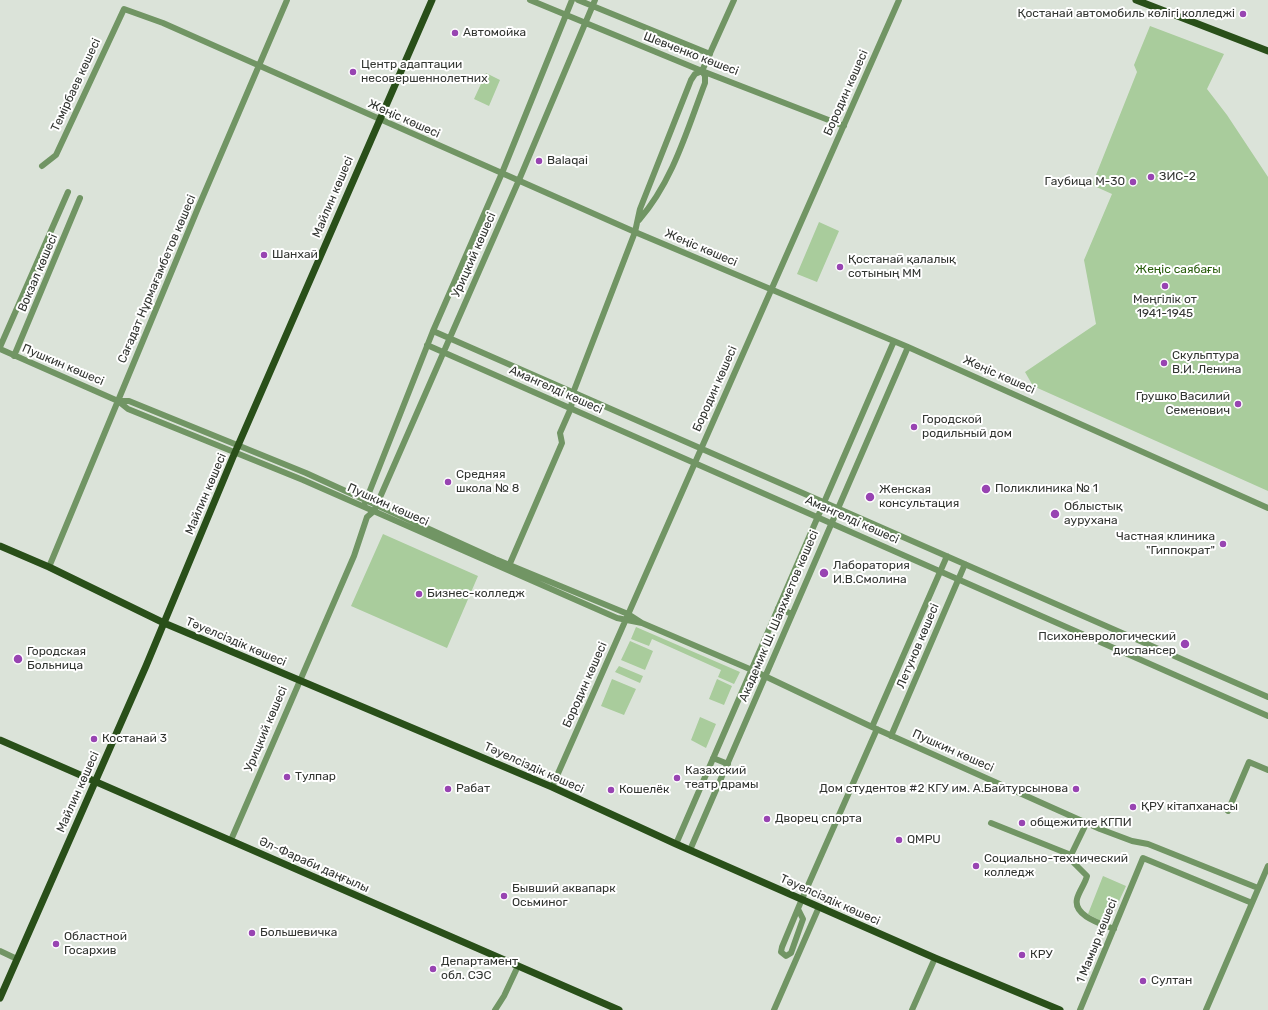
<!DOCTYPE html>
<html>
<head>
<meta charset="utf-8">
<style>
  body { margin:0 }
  canvas { display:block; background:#dbe3d9 }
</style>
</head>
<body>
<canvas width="1268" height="1010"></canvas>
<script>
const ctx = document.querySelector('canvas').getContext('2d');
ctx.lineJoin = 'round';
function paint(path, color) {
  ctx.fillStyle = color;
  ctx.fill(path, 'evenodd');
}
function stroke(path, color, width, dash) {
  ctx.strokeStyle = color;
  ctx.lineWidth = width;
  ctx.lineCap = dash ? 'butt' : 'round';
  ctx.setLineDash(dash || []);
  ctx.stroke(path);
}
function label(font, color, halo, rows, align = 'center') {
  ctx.font = font + ' Rubik,sans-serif';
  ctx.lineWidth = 4;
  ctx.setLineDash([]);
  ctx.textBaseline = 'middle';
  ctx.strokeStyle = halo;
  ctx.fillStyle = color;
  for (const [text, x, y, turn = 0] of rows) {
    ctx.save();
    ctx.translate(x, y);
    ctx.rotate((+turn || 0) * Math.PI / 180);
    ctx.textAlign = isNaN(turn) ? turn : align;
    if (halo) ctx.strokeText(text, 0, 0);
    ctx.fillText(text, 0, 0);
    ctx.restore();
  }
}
paint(new Path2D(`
  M1150,26L1224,54L1207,89L1227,115L1268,177V491L1033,386L1025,372L1096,324L1084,260L1112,194L1092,185L1137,72L1134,65Z
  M486,73L500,80L489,106L474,99Z
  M819,222L839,231L817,282L797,274Z
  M383,534L478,576L447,648L351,606Z
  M636,627L740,672L734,684L718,677L721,670L652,639L649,646L631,639Z
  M630,641L653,651L645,670L621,660Z
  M619,666L643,676L640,683L615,672Z
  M612,679L636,689L624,715L601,706Z
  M717,679L732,686L724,705L709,699Z
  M700,717L716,724L706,748L691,740Z
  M1103,876L1126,886L1108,925L1088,914Z`), '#a9cc9c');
stroke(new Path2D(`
  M530,0L702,71L844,126
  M578,0L710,54
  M702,71L734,0
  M42,166L56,155L124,9L163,23L635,232L908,347L1268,508
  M639,220C673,181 687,130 705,83V76L702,71
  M433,331L1268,697
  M427,345L1268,716
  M0,347L68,192
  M0,349L118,401H129L306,473L495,559L628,614L642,623L752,670L872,727L1100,829L1132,841L1148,844L1258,888
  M14,356L80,198
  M118,401L128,409L303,480L617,618L642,623
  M365,503L433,331L502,173L572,0
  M49,567L198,208L287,0
  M508,568L562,443L560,433L571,408L573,393L635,232L640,209L691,80L695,74L702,71
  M778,608L792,614
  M872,727L947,556
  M891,736L965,564
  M713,758L728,764
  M552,787L899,0
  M1228,811L1249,762L1268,770
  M991,823L1071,855L1087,822
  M231,840L354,556L367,517L374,511L519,180L595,0
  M676,844L894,341
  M690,850L908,347
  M1071,855L1072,861L1087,876C1085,884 1079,891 1077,899C1073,916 1102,924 1114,929
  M798,909L803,919L791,953L786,956L781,952L782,947L802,899L877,729
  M0,951L17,959
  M495,1010L504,996L518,966
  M774,1010L819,907
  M912,1010L935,958
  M1080,1010L1143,858L1252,903
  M1206,1010L1268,866`), '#719564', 6);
stroke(new Path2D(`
  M1136,0L1268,51
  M0,546L49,567L164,623L552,787L676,844L935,958L1060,1010
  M0,740L619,1010
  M0,998L146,666L233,457L432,0`), '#294f19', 7);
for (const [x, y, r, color] of [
  [1243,14,4,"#9844b2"],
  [455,33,4,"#9844b2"],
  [353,72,4,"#9844b2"],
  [539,161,4,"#9844b2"],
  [1151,177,4,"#9844b2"],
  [1133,182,4,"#9844b2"],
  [264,255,4,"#9844b2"],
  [840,267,4,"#9844b2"],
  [1165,286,4,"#9844b2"],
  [1164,363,4,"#9844b2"],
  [1238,404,4,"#9844b2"],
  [914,427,4,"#9844b2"],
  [448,482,4,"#9844b2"],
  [986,489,5,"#9844b2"],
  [870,497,5,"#9844b2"],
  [1055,514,5,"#9844b2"],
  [1223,544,4,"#9844b2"],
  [824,573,5,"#9844b2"],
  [419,594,4,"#9844b2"],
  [1185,644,5,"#9844b2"],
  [18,659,5,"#9844b2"],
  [94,739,4,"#9844b2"],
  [287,777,4,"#9844b2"],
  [677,778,4,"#9844b2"],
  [448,789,4,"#9844b2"],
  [1076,789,4,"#9844b2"],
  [611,790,4,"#9844b2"],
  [1133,807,4,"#9844b2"],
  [767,819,4,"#9844b2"],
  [1022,823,4,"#9844b2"],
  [899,840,4,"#9844b2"],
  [976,866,4,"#9844b2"],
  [504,896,4,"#9844b2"],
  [252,933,4,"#9844b2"],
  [56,944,4,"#9844b2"],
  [1022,955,4,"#9844b2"],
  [433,969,4,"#9844b2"],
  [1143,981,4,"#9844b2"]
]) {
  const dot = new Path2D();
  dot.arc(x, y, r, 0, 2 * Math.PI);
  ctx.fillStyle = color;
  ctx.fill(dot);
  stroke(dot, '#fff', 1.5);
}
label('12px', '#323531', '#fff', [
  ["Қостанай автомобиль көлігі колледжі",1235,14,"right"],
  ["Автомойка",463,33],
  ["Центр адаптации",361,65],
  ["несовершеннолетних",361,79],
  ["Balaqai",547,161],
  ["ЗИС-2",1159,177],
  ["Гаубица М-30",1125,182,"right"],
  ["Шанхай",272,255],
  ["Қостанай қалалық",848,260],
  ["сотының ММ",848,274],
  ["Мәңгілік от",1165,300,"center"],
  ["1941-1945",1165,314,"center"],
  ["Скульптура",1172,356],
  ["В.И. Ленина",1172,370],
  ["Грушко Василий",1230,397,"right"],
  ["Семенович",1230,411,"right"],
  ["Городской",922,420],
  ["родильный дом",922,434],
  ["Средняя",456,475],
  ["школа № 8",456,489],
  ["Поликлиника № 1",995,489],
  ["Женская",879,490],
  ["консультация",879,504],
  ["Облыстық",1064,507],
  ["аурухана",1064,521],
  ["Частная клиника",1215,537,"right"],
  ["\"Гиппократ\"",1215,551,"right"],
  ["Лаборатория",833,566],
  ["И.В.Смолина",833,580],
  ["Бизнес-колледж",427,594],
  ["Психоневрологический",1176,637,"right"],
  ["диспансер",1176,651,"right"],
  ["Городская",27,652],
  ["Больница",27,666],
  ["Костанай 3",102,739],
  ["Казахский",685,771],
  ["театр драмы",685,785],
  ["Тулпар",295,777],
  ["Рабат",456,789],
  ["Дом студентов #2 КГУ им. А.Байтурсынова",1068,789,"right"],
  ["Кошелёк",619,790],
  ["ҚРУ кітапханасы",1141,807],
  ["Дворец спорта",775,819],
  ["общежитие КГПИ",1030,823],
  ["QMPU",907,840],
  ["Социально-технический",984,859],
  ["колледж",984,873],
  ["Бывший аквапарк",512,889],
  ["Осьминог",512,903],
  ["Большевичка",260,933],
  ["Областной",64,937],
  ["Госархив",64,951],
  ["КРУ",1030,955],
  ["Департамент",441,962],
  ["обл. СЭС",441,976],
  ["Султан",1151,981]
], 'left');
label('12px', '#323531', '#fff', [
  ["Шевченко көшесі",691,54,21],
  ["Темірбаев көшесі",76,85,-65],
  ["Бородин көшесі",846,93,-66],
  ["Жеңіс көшесі",404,119,24],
  ["Майлин көшесі",333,197,-67],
  ["Жеңіс көшесі",701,248,23],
  ["Урицкий көшесі",474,255,-66],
  ["Вокзал көшесі",38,273,-67],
  ["Сағадат Нұрмағамбетов көшесі",157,279,-67],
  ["Пушкин көшесі",63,365,23],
  ["Жеңіс көшесі",999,375,24],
  ["Бородин көшесі",715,389,-66],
  ["Амангелді көшесі",556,390,24],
  ["Майлин көшесі",206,494,-67],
  ["Пушкин көшесі",388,505,24],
  ["Амангелді көшесі",852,520,24],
  ["Академик Ш. Шаяхметов көшесі",779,616,-67],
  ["Тәуелсіздік көшесі",236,642,23],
  ["Летунов көшесі",918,646,-67],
  ["Бородин көшесі",585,685,-66],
  ["Урицкий көшесі",266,729,-67],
  ["Пушкин көшесі",953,751,24],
  ["Тәуелсіздік көшесі",534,768,24],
  ["Майлин көшесі",78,792,-66],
  ["Әл-Фараби даңғылы",314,865,24],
  ["Тәуелсіздік көшесі",830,900,24],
  ["1 Мамыр көшесі",1097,941,-68]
]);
label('12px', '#2a5e0e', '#fff', [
  ["Жеңіс саябағы",1178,270]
]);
</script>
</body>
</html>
